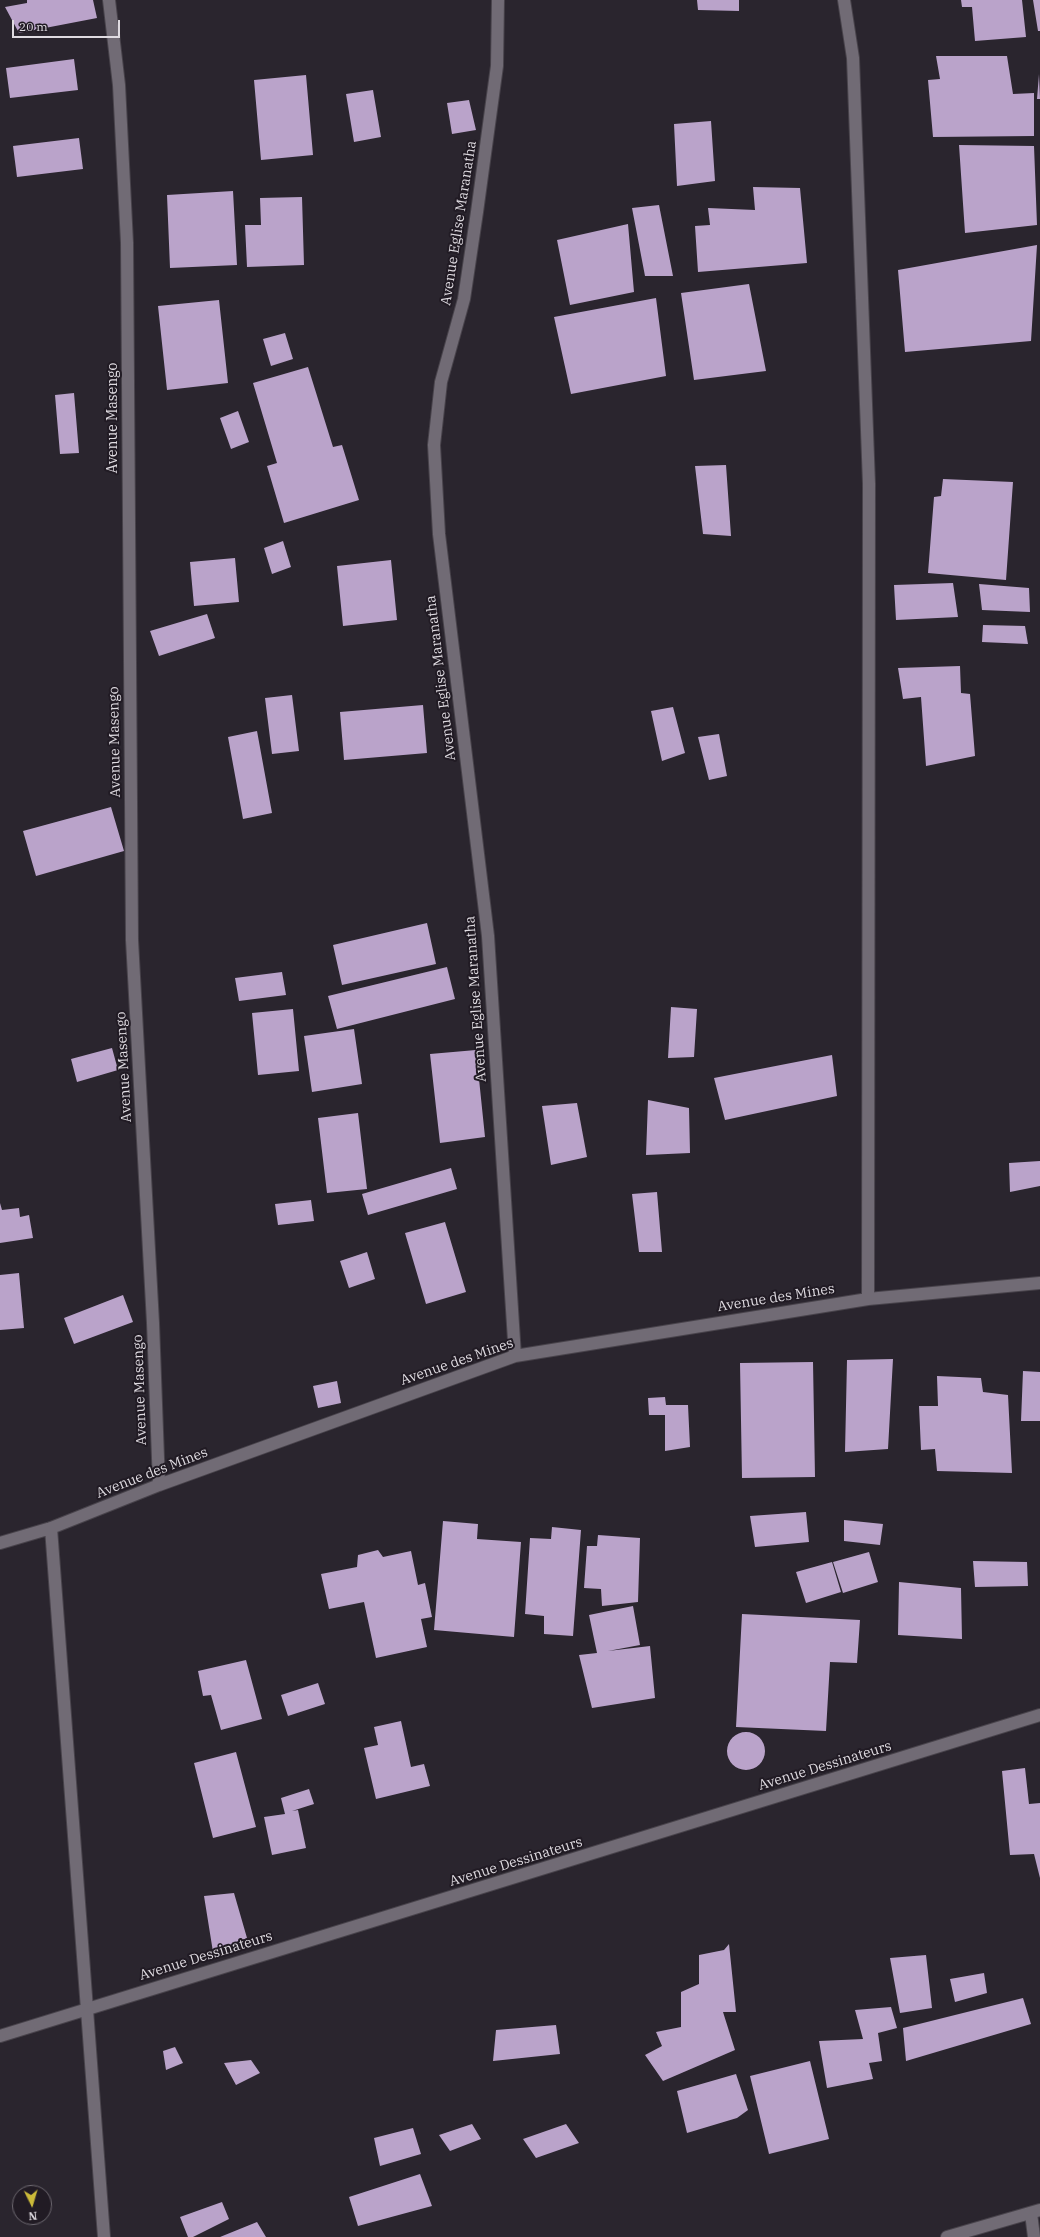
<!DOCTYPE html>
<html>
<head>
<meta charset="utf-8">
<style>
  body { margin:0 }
  #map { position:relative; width:1040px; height:2237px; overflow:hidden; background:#2a252e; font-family:"IBM Plex Serif",serif }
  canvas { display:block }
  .north { position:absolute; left:12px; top:2185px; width:40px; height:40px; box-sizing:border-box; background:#211b24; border:1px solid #6d6870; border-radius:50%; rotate:175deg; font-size:11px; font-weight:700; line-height:16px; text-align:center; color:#dfdbe1 }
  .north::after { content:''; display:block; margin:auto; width:14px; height:18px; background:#cbba39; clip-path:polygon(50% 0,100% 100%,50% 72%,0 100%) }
  .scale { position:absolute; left:12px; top:20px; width:108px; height:18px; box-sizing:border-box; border:2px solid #dfdbe1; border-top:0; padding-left:5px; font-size:12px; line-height:14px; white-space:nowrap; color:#dfdbe1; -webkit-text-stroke:3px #211b24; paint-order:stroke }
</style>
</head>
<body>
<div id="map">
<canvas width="1040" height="2237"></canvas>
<div class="north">N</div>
<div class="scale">20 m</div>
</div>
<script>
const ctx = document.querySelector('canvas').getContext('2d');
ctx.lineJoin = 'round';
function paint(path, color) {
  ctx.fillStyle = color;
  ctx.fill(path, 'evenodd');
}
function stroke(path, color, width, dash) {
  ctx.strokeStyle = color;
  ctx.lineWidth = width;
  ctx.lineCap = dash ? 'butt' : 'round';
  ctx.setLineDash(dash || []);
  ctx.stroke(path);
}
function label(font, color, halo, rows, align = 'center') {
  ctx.font = font + ' "IBM Plex Serif",serif';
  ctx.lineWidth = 4;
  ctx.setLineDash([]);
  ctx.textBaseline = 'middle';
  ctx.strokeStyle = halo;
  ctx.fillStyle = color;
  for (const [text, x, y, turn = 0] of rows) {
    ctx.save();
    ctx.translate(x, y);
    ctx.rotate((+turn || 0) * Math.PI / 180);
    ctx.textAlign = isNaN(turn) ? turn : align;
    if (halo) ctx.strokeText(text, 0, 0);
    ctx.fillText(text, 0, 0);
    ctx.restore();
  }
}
paint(new Path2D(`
  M27,0H93L97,18L19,33L5,7L27,3Z
  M697,0H739V11L698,10Z
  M961,0H1022L1026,37L975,41L972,7H962Z
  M1033,0H1040V31H1038Z
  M936,56H1007L1013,94L1034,93V136L933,137L928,80L940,79Z
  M74,59L78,90L10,98L6,68Z
  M1039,74L1040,99H1037Z
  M306,75L313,155L261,160L254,80Z
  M373,90L381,137L354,142L346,94Z
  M469,100L476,130L452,134L447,103Z
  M711,121L715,181L677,186L674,124Z
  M79,138L83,169L17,177L13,146Z
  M959,145L1034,146L1037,225L965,233Z
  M753,187L800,188L807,263L698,272L695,226L710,225L708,208L755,210Z
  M233,191L237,265L170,268L167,195Z
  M302,197L304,265L247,267L245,225H261L260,198Z
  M659,205L673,276H645L632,208Z
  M628,224L634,292L570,305L557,240Z
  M1037,245L1031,341L905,352L898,270Z
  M749,284L766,371L694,380L681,293Z
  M656,298L666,376L571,394L554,317Z
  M219,300L228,383L167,390L158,306Z
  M285,333L293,359L271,366L263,339Z
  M308,367L333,447L342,445L359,500L284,523L267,466L277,463L253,383Z
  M74,393L79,453L60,454L55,395Z
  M238,411L249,442L231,449L220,418Z
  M726,465L731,536L703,534L695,466Z
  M943,479L1013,482L1006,580L928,573L934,497L941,496Z
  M283,541L291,567L272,574L264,548Z
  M235,558L239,602L194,606L190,562Z
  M391,560L397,620L343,626L337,566Z
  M953,583L958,617L896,620L894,585Z
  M979,584L1029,588L1030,612L982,610Z
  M207,614L215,638L159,656L150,631Z
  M983,625L1025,626L1028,644L982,642Z
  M960,666L961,693L970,694L975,756L926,766L921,697L903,699L898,668Z
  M292,695L299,751L272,754L265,698Z
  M423,705L427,753L344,760L340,712Z
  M673,707L685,753L662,761L651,711Z
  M257,731L272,813L243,819L228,737Z
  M719,734L727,776L709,780L698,737Z
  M111,807L124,851L36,876L23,831Z
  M427,923L436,964L342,985L333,945Z
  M447,967L455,999L337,1029L328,996Z
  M282,972L286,995L239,1001L235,978Z
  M671,1007L697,1009L694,1057L668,1058Z
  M293,1009L299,1071L258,1075L252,1013Z
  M354,1029L362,1084L312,1092L304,1036Z
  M112,1048L118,1070L77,1082L71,1059Z
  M476,1050L485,1137L440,1143L430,1054Z
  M832,1055L837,1096L725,1120L714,1078Z
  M648,1100L689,1108L690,1153L646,1155Z
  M577,1103L587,1157L551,1165L542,1106Z
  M358,1113L367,1189L327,1193L318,1118Z
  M1040,1161V1186L1010,1192L1009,1163Z
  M451,1168L457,1189L368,1215L362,1194Z
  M657,1192L662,1252H639L632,1194Z
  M311,1200L314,1221L278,1225L275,1204Z
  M0,1203L2,1210L19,1208L20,1217L29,1215L33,1238L0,1243Z
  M445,1222L466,1292L426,1304L405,1233Z
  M367,1252L375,1279L349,1288L340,1261Z
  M19,1273L24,1328L0,1330V1275Z
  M123,1295L133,1322L74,1344L64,1318Z
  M893,1359L888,1449L845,1452L847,1360Z
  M813,1362L815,1477L742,1478L740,1363Z
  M1023,1371L1040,1372V1421H1021Z
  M937,1376L981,1378L983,1392L1008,1395L1012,1473L937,1471L935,1449L921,1450L919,1406H938Z
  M337,1381L341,1403L318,1408L313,1386Z
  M665,1397L666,1405H688L690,1447L665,1451V1415H649L648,1398Z
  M806,1512L809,1542L755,1547L750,1516Z
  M844,1520L883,1524L880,1545L844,1541Z
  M443,1521L478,1524L477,1539L521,1542L514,1637L434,1630Z
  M552,1527L581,1530L573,1636L544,1634V1616L525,1614L530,1538L551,1539Z
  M598,1535L640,1538L638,1602L602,1606L601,1589L584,1588L587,1546H597Z
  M378,1550L383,1557L411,1551L418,1585L425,1583L432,1617L421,1619L427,1647L376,1658L364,1602L329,1609L321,1574L357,1567L358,1555Z
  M869,1552L878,1582L843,1593L833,1562Z
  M973,1561L1027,1562L1028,1586L975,1587Z
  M832,1562L841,1592L806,1603L796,1572Z
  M899,1582L961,1588L962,1639L898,1635Z
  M633,1606L640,1645L608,1651L650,1646L655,1698L592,1708L579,1655L597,1653L589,1615Z
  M742,1614L860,1620L857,1663L830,1662L826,1731L736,1727Z
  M246,1660L262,1719L221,1730L211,1695L203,1696L198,1671Z
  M318,1683L325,1704L288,1716L281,1695Z
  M401,1721L411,1767L424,1764L430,1786L376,1799L364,1748L378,1745L374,1727Z
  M727 1751a19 19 0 1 1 38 0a19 19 0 1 1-38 0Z
  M236,1752L256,1827L213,1838L194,1763Z
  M1025,1768L1029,1804L1040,1803V1878L1034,1854L1010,1855L1002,1771Z
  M309,1789L314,1804L292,1811L298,1810L306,1848L272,1855L264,1817L285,1814L281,1798Z
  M234,1893L247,1938L213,1952L204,1896Z
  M729,1944L736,2012H723L735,2050L663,2081L645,2055L662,2046L656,2032L681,2027V1992L699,1984V1955L724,1950Z
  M926,1955L932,2008L900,2013L890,1958Z
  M984,1973L987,1993L955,2002L950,1979Z
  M1023,1998L1031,2024L906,2061L903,2028Z
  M891,2007L897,2028L878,2033L882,2061L869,2063L873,2079L827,2088L819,2041L863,2039L855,2010Z
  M556,2025L560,2054L493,2061L496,2030Z
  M175,2047L183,2063L166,2070L163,2051Z
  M251,2060L260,2073L236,2085L224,2063Z
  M810,2061L829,2139L769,2154L750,2076Z
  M736,2074L748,2110L737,2118L687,2133L677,2091Z
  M472,2124L481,2139L450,2151L439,2135Z
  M566,2124L579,2143L536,2158L523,2139Z
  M413,2128L421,2154L380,2166L374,2138Z
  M420,2174L432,2206L358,2226L349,2197Z
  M222,2202L229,2219L193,2237H188L180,2217Z
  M257,2222L266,2237H220Z`), '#baa3ca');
const street = new Path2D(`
  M109,0L119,85L127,243L132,940L153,1323L159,1485
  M498,0L497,66L477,212L464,299L441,382L434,445L439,534L488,936L515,1356
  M844,0L853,58L869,484L868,1299
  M51,1528L104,2237
  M0,1543L51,1528L159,1485L515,1356L868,1299L1040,1283
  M0,2036L1040,1715
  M1031,2213L1034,2237
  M947,2237L1040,2210`);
stroke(street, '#48434b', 14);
stroke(street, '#716b75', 12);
label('14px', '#dfdbe1', '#211b24', [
  ["Avenue Eglise Maranatha",459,223,-81],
  ["Avenue Masengo",113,418,-90],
  ["Avenue Eglise Maranatha",441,678,-97],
  ["Avenue Masengo",115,742,-91],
  ["Avenue Eglise Maranatha",476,999,-94],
  ["Avenue Masengo",124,1067,-93],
  ["Avenue des Mines",776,1298,-9],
  ["Avenue des Mines",457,1362,-19],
  ["Avenue Masengo",140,1390,-92],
  ["Avenue des Mines",152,1473,-21],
  ["Avenue Dessinateurs",825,1766,-17],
  ["Avenue Dessinateurs",516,1862,-17],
  ["Avenue Dessinateurs",206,1956,-17]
]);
</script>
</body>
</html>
